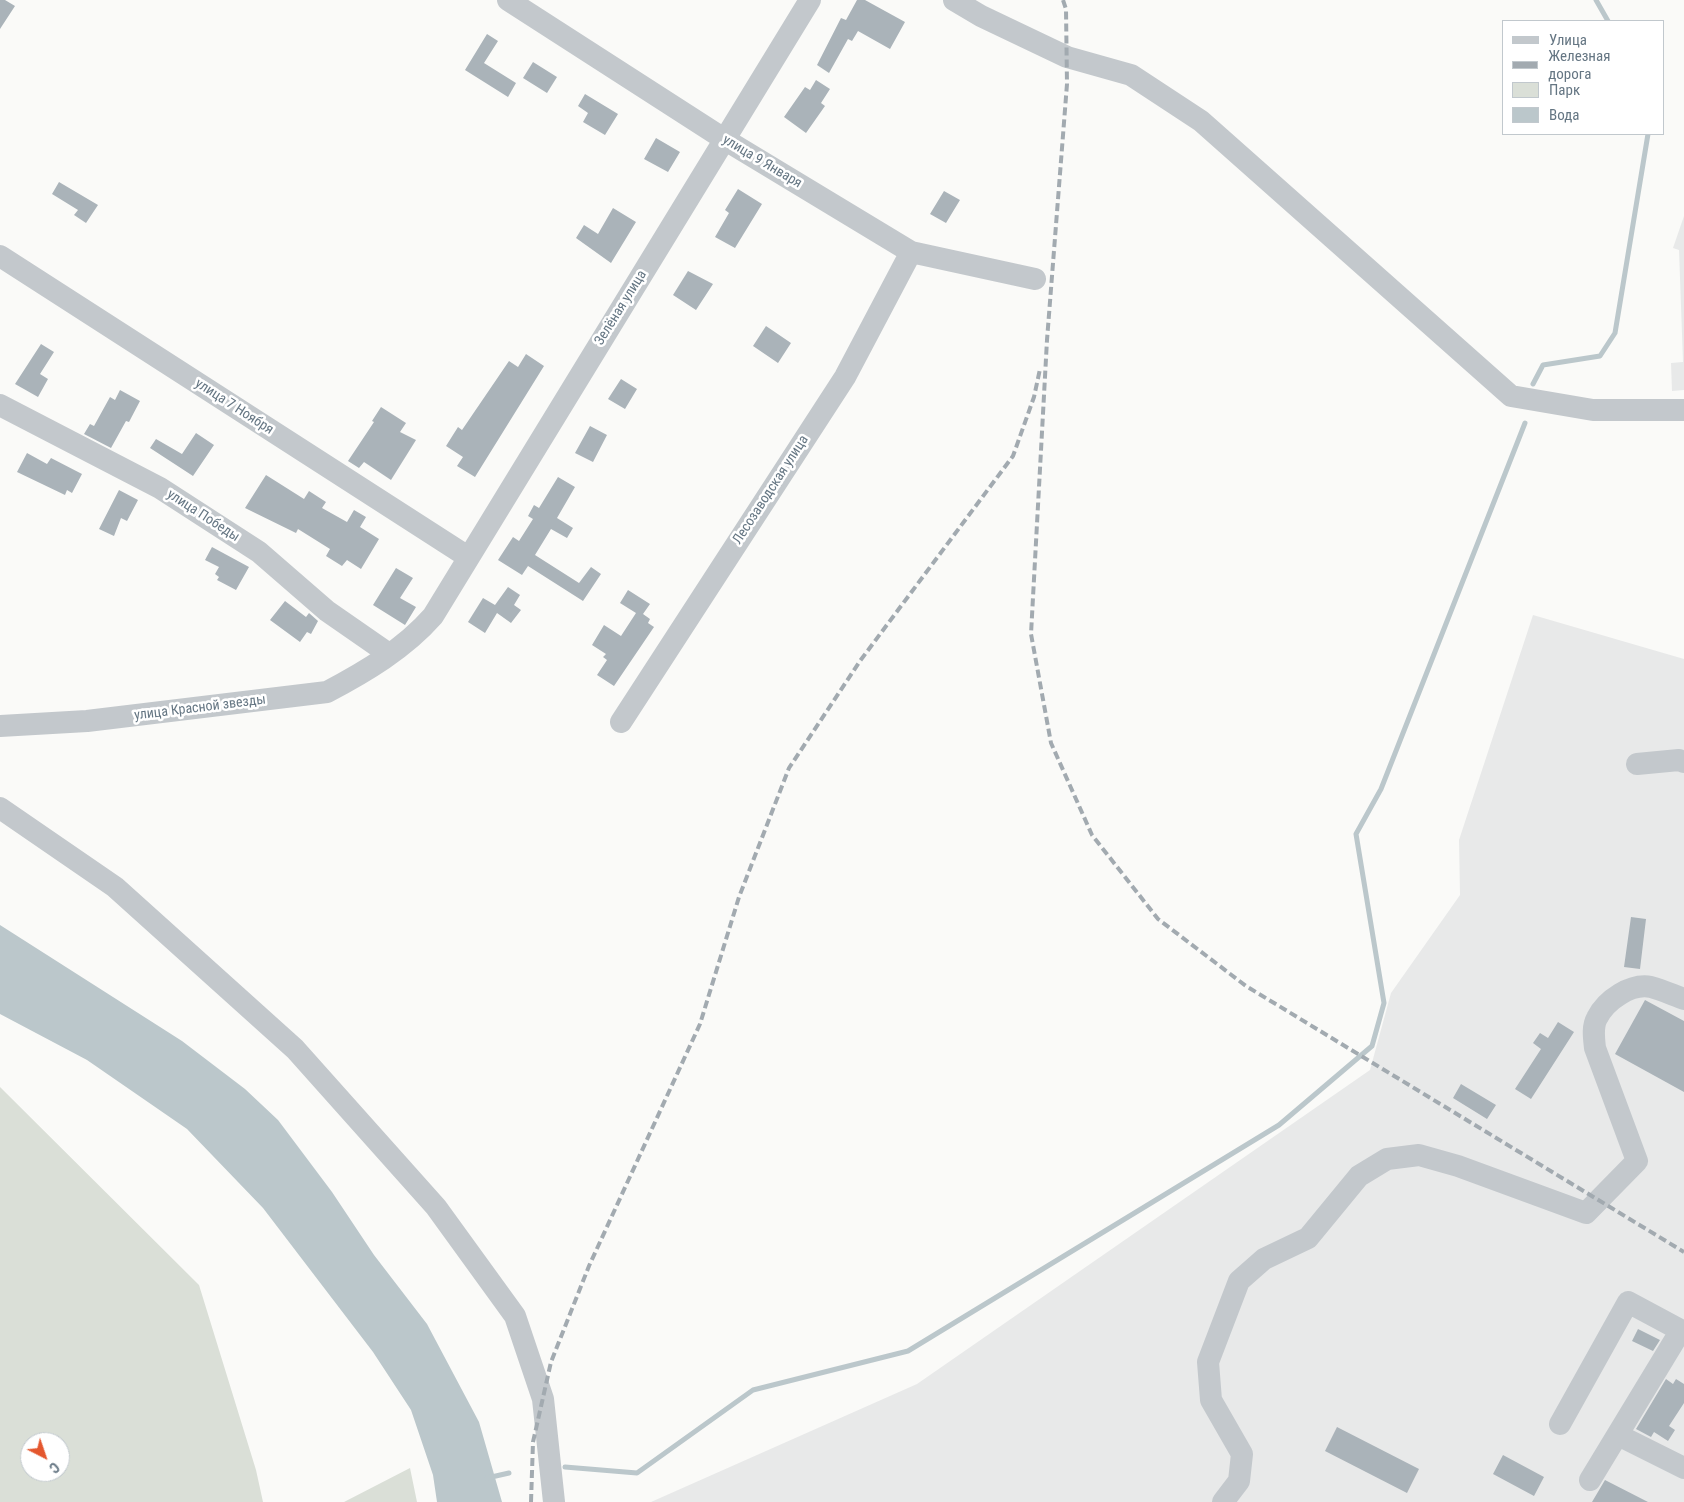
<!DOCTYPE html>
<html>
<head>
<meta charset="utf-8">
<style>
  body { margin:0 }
  #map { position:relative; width:1684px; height:1502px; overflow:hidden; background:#fafaf8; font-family:"Roboto Condensed",sans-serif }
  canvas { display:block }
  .legend { position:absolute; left:1502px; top:20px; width:162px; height:115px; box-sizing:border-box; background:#fff; border:1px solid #c1c8cd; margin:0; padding:6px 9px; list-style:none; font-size:15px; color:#657683 }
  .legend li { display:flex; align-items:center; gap:10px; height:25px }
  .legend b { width:25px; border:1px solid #c1c8cd }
  .north { position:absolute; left:20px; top:1432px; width:50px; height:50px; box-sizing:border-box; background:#fff; border:1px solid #c1c8cd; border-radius:50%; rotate:139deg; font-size:14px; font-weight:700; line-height:20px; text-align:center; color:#657683 }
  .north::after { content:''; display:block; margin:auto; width:18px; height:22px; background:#e4572e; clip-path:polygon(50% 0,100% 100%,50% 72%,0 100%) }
</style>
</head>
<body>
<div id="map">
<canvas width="1684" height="1502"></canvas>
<ul class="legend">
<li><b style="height:6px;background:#c3c8cc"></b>Улица</li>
<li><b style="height:6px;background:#a2aab0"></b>Железная дорога</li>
<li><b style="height:14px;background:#dadfd7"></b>Парк</li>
<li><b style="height:14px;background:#bbc7cb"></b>Вода</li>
</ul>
<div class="north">С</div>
</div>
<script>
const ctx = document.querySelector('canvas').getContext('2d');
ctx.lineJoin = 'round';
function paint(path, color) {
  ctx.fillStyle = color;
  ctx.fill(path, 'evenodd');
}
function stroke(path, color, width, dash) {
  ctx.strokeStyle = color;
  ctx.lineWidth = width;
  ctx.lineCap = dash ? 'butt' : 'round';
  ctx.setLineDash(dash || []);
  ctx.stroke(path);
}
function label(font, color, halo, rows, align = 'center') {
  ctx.font = font + ' "Roboto Condensed",sans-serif';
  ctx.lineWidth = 5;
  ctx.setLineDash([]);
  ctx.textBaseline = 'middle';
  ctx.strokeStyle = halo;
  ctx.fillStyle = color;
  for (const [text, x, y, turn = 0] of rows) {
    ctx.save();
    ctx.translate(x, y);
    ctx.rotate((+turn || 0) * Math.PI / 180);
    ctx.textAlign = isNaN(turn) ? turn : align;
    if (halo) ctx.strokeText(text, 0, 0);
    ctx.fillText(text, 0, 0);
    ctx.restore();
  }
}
paint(new Path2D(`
  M1684,216V390L1672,391L1671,363L1683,362L1679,250L1673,248Z
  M1533,615L1684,659V1502H651L917,1384L1370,1070L1391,993L1460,895L1459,840Z`), '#e8e9e9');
paint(new Path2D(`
  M0,1087L199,1285L256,1470L263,1502H0ZM30,1442H60V1472H30Z
  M410,1468L417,1502H344Z`), '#dadfd7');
paint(new Path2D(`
  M0,925L182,1041L245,1089L278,1120L332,1192L374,1255L427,1324L479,1422L502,1502H437L433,1475L411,1410L373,1352L263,1208L187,1129L87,1060L0,1014Z`), '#bbc7cb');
stroke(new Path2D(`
  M1596,0L1608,21
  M1533,384L1543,365L1600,356L1615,333L1648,134
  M565,1467L637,1473L753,1390L908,1351L1279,1125L1372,1046L1384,1003L1356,834L1381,789L1525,423
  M487,1478L509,1473`), '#bbc7cb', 5);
paint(new Path2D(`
  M0,0H5L15,6L0,29Z
  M857,0H865L905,22L890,49L858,31L852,41L848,39L829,73L817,65L841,18L846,20Z
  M487,34L498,41L484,63L516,83L508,97L465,70Z
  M533,62L557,77L547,93L523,78Z
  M816,80L830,89L821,103L825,106L806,133L784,117L805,87L810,90Z
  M585,94L618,114L605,135L583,122L588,113L578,106Z
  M656,138L680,152L668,172L644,159Z
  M59,182L98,205L86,223L74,215L78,210L52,194Z
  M738,189L762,204L735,248L715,237L729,213L725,210Z
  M944,191L960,200L946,223L930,214Z
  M613,208L636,222L611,263L576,238L584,225L598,234Z
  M688,271L713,284L696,310L673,295Z
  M766,326L791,343L778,363L753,346Z
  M41,344L54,352L40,374L48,379L38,397L15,384Z
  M526,354L544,366L475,477L457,466L463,457L446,446L458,427L462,430L509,361L518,367Z
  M621,379L637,389L625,409L608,399Z
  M120,390L140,401L129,422L126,421L111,448L84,434L90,424L94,426L110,397L115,400Z
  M381,407L406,423L400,432L416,440L391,480L364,462L359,468L348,461L374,422L372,421Z
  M590,426L607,435L593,462L575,453Z
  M196,433L214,445L193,476L150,448L156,439L182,454Z
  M27,453L47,464L51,458L82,474L72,493L67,490L65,495L17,472Z
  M266,475L304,499L309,491L326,502L322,508L347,522L354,510L366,517L360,527L379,539L361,569L347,560L342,566L326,556L330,549L298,529L296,533L245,508Z
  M558,477L575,487L557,518L573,528L567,538L551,529L535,555L579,583L591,567L601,574L583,601L528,566L522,575L498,560L513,537L519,541L533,519L528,516L534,505L539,508Z
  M119,490L138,500L127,521L121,518L114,536L99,529Z
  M212,547L249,567L236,590L217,580L219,577L215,574L219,567L205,560Z
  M396,568L413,578L400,598L416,607L405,625L373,605Z
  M508,587L520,595L514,605L521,610L511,623L497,613L485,633L468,622L483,598L495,605Z
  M628,590L650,604L643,614L650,619L648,623L654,627L614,686L597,675L607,660L603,657L606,654L592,645L604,625L621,636L636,613L620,603Z
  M285,601L306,617L309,613L318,621L311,634L307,632L300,642L270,620Z
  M1631,917L1646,919L1640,969L1624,967Z
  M1645,1000L1684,1021V1092L1615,1054Z
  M1558,1022L1574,1032L1531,1099L1515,1089L1541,1049L1533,1043L1540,1033L1548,1038Z
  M1461,1084L1496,1105L1487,1119L1453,1098Z
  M1638,1329L1660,1340L1653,1351L1632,1341Z
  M1666,1379L1673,1384L1676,1379L1684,1384V1403L1669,1426L1675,1430L1668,1441L1654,1432L1651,1437L1636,1429Z
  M1337,1427L1419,1469L1407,1493L1325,1451Z
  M1503,1455L1544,1477L1534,1496L1493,1474Z
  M1605,1480L1648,1502H1592Z`), '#aab3b9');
stroke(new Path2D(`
  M508,0L724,139L911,252L1035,279
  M954,0L981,16L1067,57L1131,75L1201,121L1511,396L1593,410H1684
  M0,256L468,557
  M0,405L160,488L259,552L327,611L389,654
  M621,722L845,377L911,252
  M0,726L87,721L327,692C365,672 404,649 433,616L810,0
  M1637,764L1679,760L1684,762
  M0,808L115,887L295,1049L436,1207L515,1316L543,1399L554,1502
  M1560,1424L1628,1302L1684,1332
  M1618,1435L1684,1468
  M1590,1480L1681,1330
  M1223,1502L1239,1481L1242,1454L1211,1400L1208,1362L1239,1281L1264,1259L1308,1238L1359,1176L1387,1159L1419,1155L1458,1166L1586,1213L1637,1161L1595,1048C1594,1038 1592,1027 1597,1018C1606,1000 1631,983 1651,987C1662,990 1673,995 1684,999`), '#c3c8cc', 22);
stroke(new Path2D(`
  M1063,0L1066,9L1067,84L1047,340L1031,634L1051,743L1092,835L1158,919L1246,986L1684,1252
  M531,1502L533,1442L551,1362L589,1266L700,1024L739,897L789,768L860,661L1013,456L1034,397L1040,369`), '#a2aab0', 4, [8, 4]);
label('14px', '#657683', '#fff', [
  ["улица 9 Января",762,162,31],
  ["Зелёная улица",621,308,-58],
  ["улица 7 Ноября",234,407,33],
  ["Лесозаводская улица",771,490,-57],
  ["улица Победы",203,516,33],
  ["улица Красной звезды",200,708,-7]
]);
</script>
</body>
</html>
